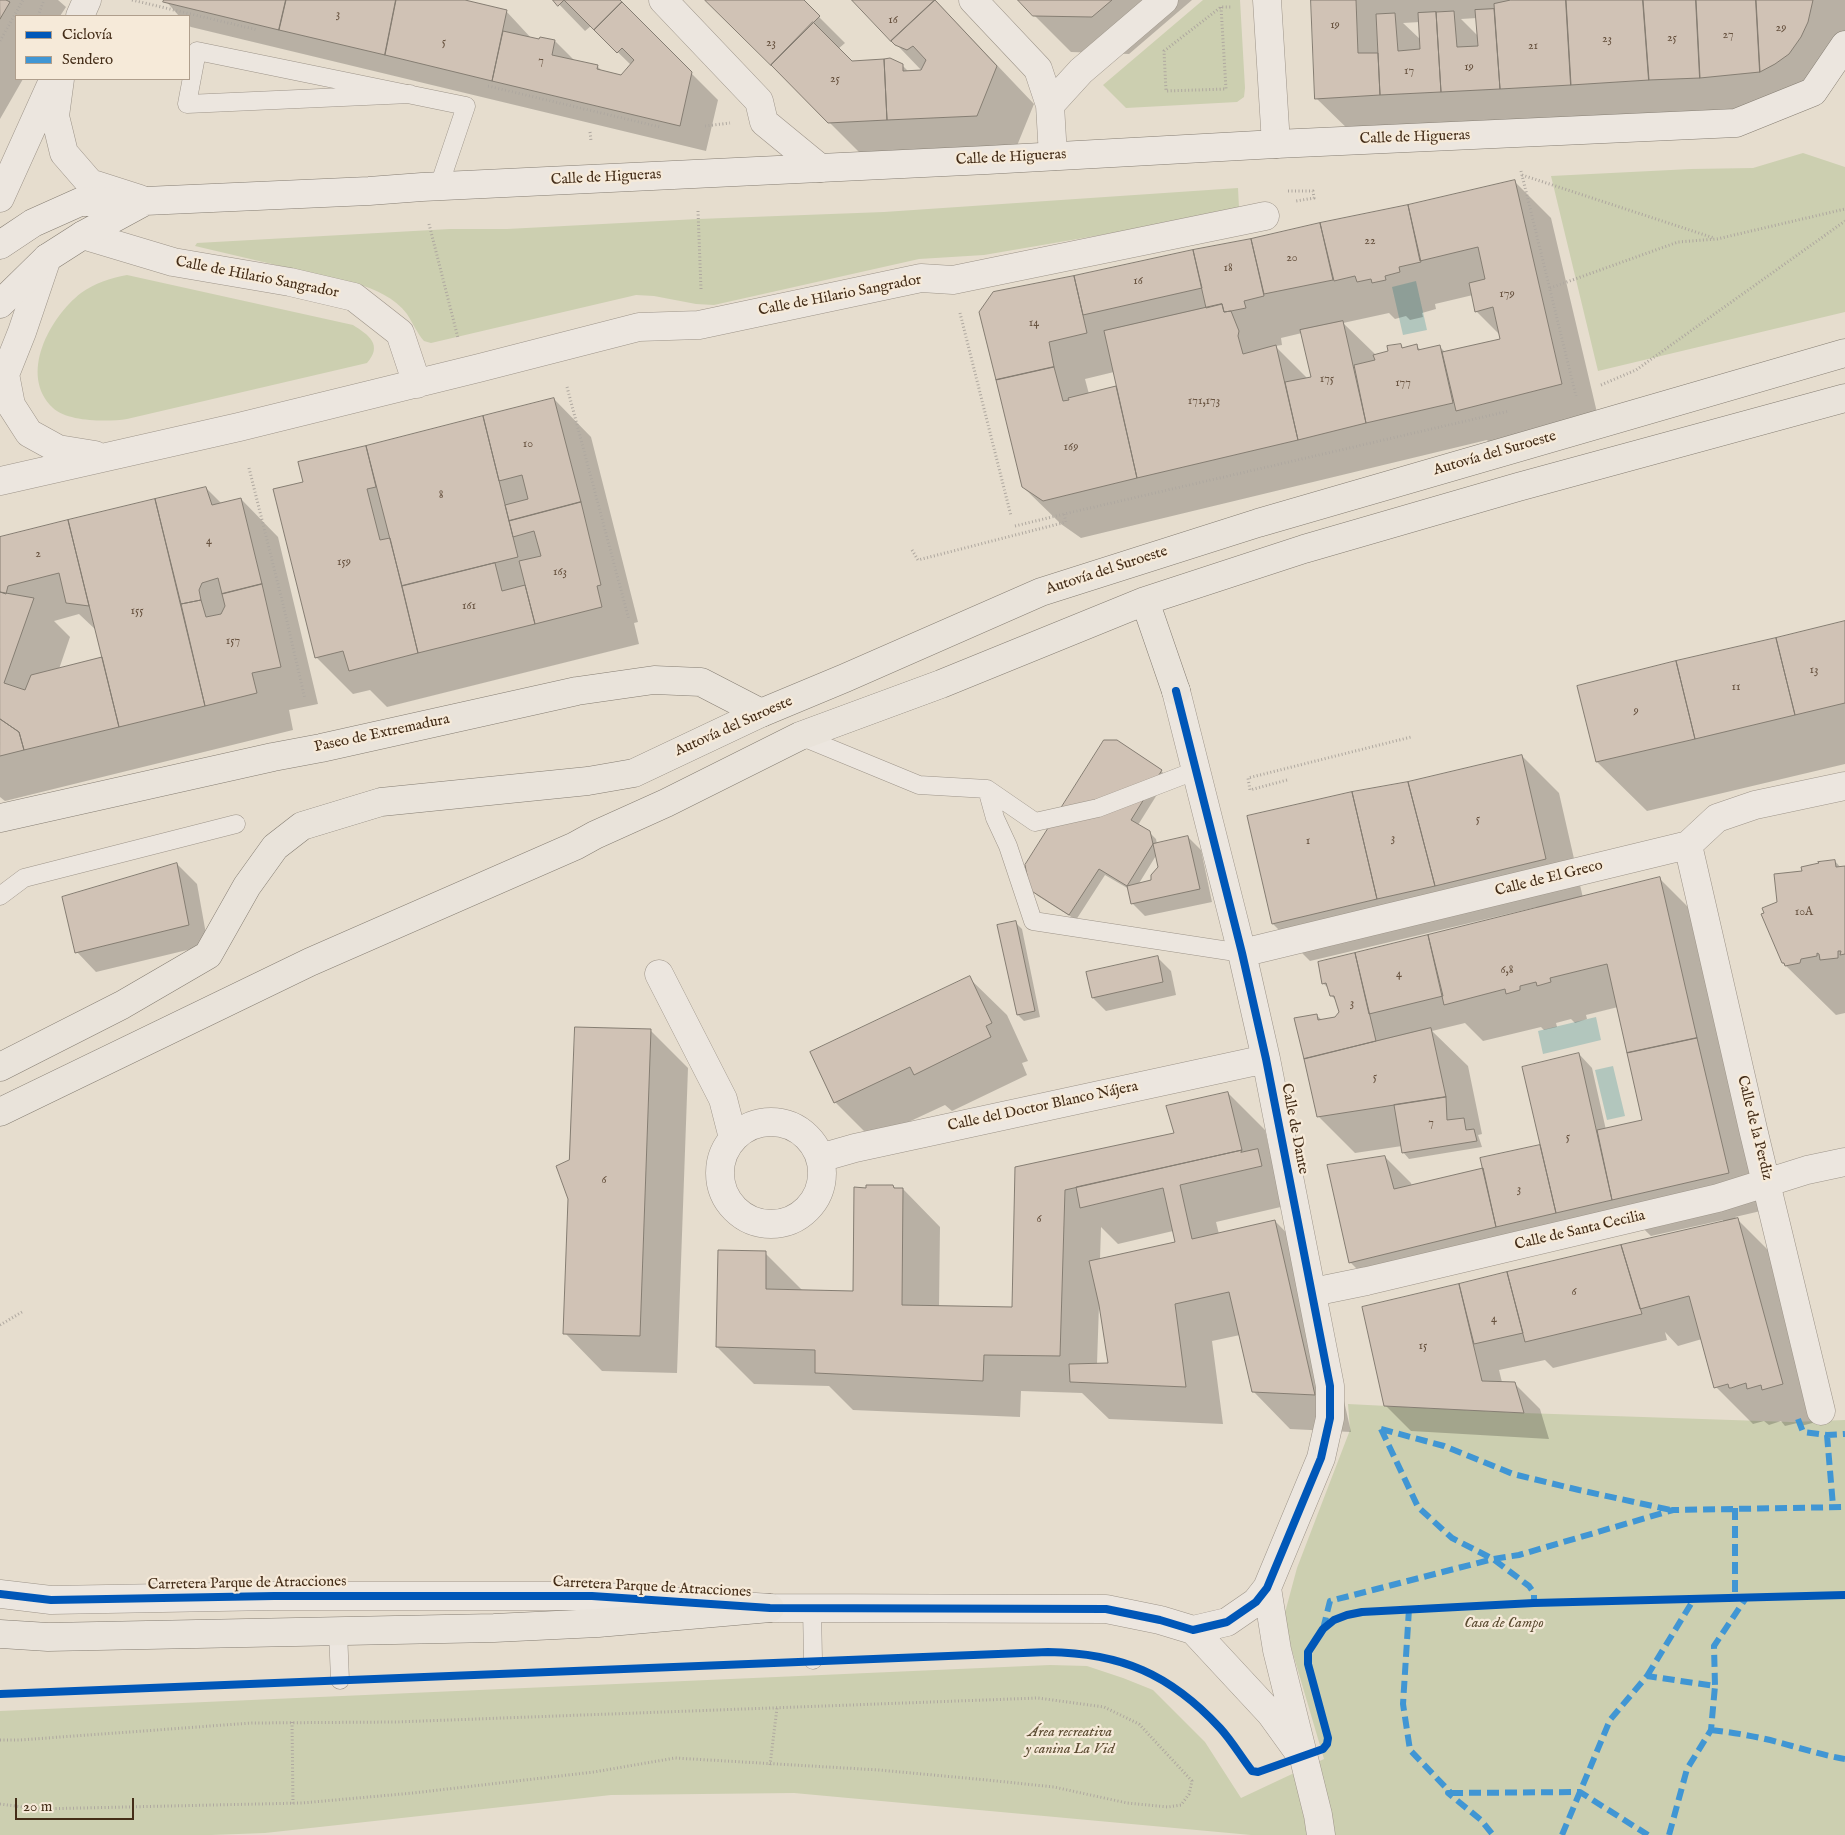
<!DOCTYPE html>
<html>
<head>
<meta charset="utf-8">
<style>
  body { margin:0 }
  #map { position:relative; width:1845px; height:1835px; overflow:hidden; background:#e6ddce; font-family:"IM FELL English",serif }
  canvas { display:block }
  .legend { position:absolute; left:15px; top:15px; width:175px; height:65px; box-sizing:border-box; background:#f6ead9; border:1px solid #af9e8c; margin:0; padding:6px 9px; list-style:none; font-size:15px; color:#442d18 }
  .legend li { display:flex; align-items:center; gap:10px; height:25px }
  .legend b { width:25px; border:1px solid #af9e8c }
  .scale { position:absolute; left:15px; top:1798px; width:119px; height:22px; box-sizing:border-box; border:2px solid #442d18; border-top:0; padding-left:6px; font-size:15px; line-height:18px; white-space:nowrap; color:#442d18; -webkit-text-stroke:4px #f6ead9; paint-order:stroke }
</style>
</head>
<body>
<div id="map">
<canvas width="1845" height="1835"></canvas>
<ul class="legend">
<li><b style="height:6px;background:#0057b8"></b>Ciclovía</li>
<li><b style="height:6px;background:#4096d4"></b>Sendero</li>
</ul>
<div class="scale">20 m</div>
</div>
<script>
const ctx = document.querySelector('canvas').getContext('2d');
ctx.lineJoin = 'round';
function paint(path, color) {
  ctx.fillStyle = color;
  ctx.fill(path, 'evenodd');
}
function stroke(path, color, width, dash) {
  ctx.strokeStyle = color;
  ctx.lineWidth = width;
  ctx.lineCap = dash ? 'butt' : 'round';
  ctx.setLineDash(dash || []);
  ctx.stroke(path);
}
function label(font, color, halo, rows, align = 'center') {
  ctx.font = font + ' "IM FELL English",serif';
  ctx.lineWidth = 4.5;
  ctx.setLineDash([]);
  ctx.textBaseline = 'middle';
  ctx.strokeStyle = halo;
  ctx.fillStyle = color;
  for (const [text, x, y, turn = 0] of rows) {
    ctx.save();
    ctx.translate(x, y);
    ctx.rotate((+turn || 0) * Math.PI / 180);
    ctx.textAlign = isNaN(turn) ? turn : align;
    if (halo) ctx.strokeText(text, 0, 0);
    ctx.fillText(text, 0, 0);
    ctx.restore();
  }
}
paint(new Path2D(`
  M1203,0H1240L1245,88L1244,97L1237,102L1126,108L1103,85Z
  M1803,153L1845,167V312L1598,371L1551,176L1691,169L1753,168Z
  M1238,188L1239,208L1171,223L984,255L919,259L714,305L696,304L654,296L636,295L431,343L424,341C417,333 413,323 407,314C395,298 375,289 357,284L195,246L197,243L450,229H507L698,219L884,212Z
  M127,275L353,325C369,335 383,345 367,363L127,419C108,422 68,422 53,408C18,375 50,317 81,293C95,283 110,278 127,275Z
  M1348,1404L1524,1413L1791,1422L1845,1420V1835H1251L794,1793L611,1795L265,1833L211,1835H0V1711L1050,1665L1087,1666L1123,1678L1153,1690L1205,1742L1241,1798L1324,1759L1283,1620L1297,1568L1350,1430Z`), '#cccfb0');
paint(new Path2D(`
  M1416,281L1427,330L1403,335L1392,287Z
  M1596,1017L1601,1040L1543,1054L1538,1031Z
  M1613,1066L1625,1116L1607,1120L1595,1070Z`), '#b2c6bd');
paint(new Path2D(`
  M0,0H58L66,7L60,16H16V79H23L0,119Z
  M165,0H459L506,11L532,39L555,41L575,61L597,66L603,72L622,76L631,65L591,26L585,31L555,0H618L718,100L706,151L191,27L189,26V16H179Z
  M707,0H802L845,43L838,49L851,62L902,65L909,72H923L854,0H935L1034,104L1014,153L866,159Z
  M1019,0H1192L1129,54L1071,52Z
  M1312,0H1845V57L1798,109L1354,135L1316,98ZM1477,18L1479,37L1461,19ZM1420,22L1421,40L1403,23Z
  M1514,181L1551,218L1599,421L1494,447L1487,440L1081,538L1061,524L1023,487L994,293L1408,206ZM1473,295L1476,311L1500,335L1501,340L1446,353L1439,346L1421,350L1416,346L1404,349L1400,345L1390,352L1376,355L1343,323L1389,313L1395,319L1406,316L1410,320L1423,317L1422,313L1436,309L1435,304ZM1302,333L1313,378L1308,379L1275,346L1282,345L1281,338ZM1114,372L1117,387L1089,394L1085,379Z
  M554,399L591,437L638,622L634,623L639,644L387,707L370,690L353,694L316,657L305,482L300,463Z
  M206,488L222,504L241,499L278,537L318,704L289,710L293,730L5,801L0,797V538ZM79,614L97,631L103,658L59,669L70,637L54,621Z
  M1845,623V764L1647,811L1597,762L1579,686Z
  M1522,756L1559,793L1583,898L1660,879L1697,916L1765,1210L1735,1217L1774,1256L1820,1421L1801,1426L1797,1423L1785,1426L1781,1421L1769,1425L1764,1421L1753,1424L1716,1387L1702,1339L1678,1346L1665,1332L1667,1340L1553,1368L1545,1360L1499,1370L1502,1382L1514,1383L1540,1409L1549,1439L1411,1431L1385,1405L1364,1308L1723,1222V1220L1651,1236L1625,1211L1376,1288L1350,1262L1385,1157L1411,1183L1412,1186L1484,1168L1482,1159L1541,1146L1579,1054L1592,1068L1606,1130L1644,1121L1618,1007L1586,1015L1587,1019L1575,1023L1571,1019L1556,1023L1557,1027L1544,1030L1541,1027L1483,1041L1465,1023L1432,1031L1468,1066L1482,1134L1478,1135L1482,1147L1409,1159L1403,1152L1402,1146L1355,1153L1318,1116L1296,1019L1316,1015L1322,1020L1336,1018L1340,1012L1337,1002L1331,995L1329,989L1323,983L1538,909L1537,907L1310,961L1273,924L1408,783Z
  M1161,771L1168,777L1138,825L1149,832L1156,839L1157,844L1188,837L1201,850L1212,902L1145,916L1132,903L1129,889L1105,875L1076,920L1038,896L1031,889ZM1157,854L1159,867L1152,881L1138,885Z
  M1835,861L1841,868L1845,867V1013L1836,1015L1783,963L1779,903L1803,872Z
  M177,864L197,884L208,945L96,972L77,952Z
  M1016,923L1022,929L1040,1017L1024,1021L1018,1015Z
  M1157,957L1171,971L1176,995L1106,1011L1093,998Z
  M969,978L1007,1015L1028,1061L1022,1063L1027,1075L952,1111L945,1105L872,1139L835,1102Z
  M651,1031L688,1068L677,1373L602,1371L565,1333L571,1161Z
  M1228,1093L1265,1130L1273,1166L1294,1187L1298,1203L1216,1222L1219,1234L1275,1221L1312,1259L1351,1432L1290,1429L1253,1391L1240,1335L1212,1341L1223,1424L1109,1419L1082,1393L1021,1391L1020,1417L853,1410L829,1386L754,1384L717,1347L765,1253L802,1290L854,1292L867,1189L893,1186L896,1189H903L940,1227L939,1307L1013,1308L1016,1168L1175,1134ZM1101,1227L1118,1244L1173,1231L1176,1243L1100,1260ZM1099,1305H1100L1109,1364H1097Z`), '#0003');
const building = new Path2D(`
  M0,0H6L10,2L0,19Z
  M164,0H286L279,30L163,2Z
  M286,0H396L385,55L279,30Z
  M396,0H465L507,10L492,81L385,55Z
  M553,0H620L622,2L594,30L564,0L558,6Z
  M705,0H804L820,16L771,65Z
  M852,0H935L891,41Z
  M935,0L997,66L977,116L887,120L884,59L890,58L903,64V71L921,70L926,60L913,46L907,50L895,45L891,41Z
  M1018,0H1112L1092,17L1033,16Z
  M1311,0H1356L1358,53H1378L1380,95L1315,99Z
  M1511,0H1566L1571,85L1500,89L1494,4Z
  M1566,0H1643L1649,80L1571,85Z
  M1643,0H1696L1700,78L1649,80Z
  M1696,0H1756L1760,72L1700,78Z
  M1756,0H1813L1808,22L1801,37L1789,54L1775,64L1760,72Z
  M622,2L692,72L680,126L492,81L503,31L539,39L540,37L555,40L552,55L598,65L597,69L621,75L634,60L622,48L617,53L594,30Z
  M1494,9L1500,89L1441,92L1436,12L1454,11L1457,47L1478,46L1475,10Z
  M1436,12L1441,92L1380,95L1376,14L1395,13L1398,51L1420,49L1418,13Z
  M813,22L852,61L884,59L887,120L828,123L771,65Z
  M1515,180L1562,384L1456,411L1442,352L1500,339L1493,307L1475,312L1469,283L1485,279L1478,247L1420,261L1408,205Z
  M1408,205L1421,262L1399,267L1400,272L1385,276L1386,280L1372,283L1371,279L1357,282L1355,276L1334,281L1320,223Z
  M1320,223L1333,280L1264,294L1251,239Z
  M1251,239L1264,296L1244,301L1246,308L1231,311L1224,312L1222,304L1206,308L1193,250Z
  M1193,250L1202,288L1083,315L1074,276Z
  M1074,276L1087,333L1049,342L1054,367L996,380L979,312L993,292Z
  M1222,304L1224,312L1231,311L1239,331L1238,336L1243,354L1276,345L1298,440L1137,478L1104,331Z
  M1343,321L1366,423L1298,440L1285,382L1311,377L1300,330Z
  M1401,344L1402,348L1417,344L1418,350L1440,345L1453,403L1366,423L1354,365L1375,360L1373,355L1388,351L1387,346Z
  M1054,367L1063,401L1069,400L1068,398L1116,386L1137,478L1043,501L1022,487L996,380Z
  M554,398L581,502L509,521L505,505L528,499L522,475L499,481L483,416Z
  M483,416L518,557L402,586L366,446Z
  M366,446L376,487L367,489L380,540L390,538L418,653L349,671L343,651L315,658L273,489L303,482L298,462Z
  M206,487L212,505L241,498L262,584L222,594L218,578L202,583L199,590L201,600L181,604L155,499Z
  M155,499L205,706L119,727L68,520Z
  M581,502L601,585L597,586L602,607L535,624L519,561L541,556L534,531L513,537L509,521Z
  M68,520L89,606L66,603L59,573L8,586L6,594L0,592V537Z
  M495,563L502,591L525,585L535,624L418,653L402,586Z
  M262,584L281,667L252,673L257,693L205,706L181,604L201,600L206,617L221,614L225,606L222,594Z
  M0,592L34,598L4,683L25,690L31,675L102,657L119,727L24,750L19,732L0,719Z
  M1845,621V703L1795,715L1776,638Z
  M1776,638L1795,715L1695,739L1676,661Z
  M1676,661L1695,739L1596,762L1577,686Z
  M0,719L19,732L24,750L0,756Z
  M1104,740H1117L1162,770L1131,820L1150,831L1153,844L1127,886L1099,869L1069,915L1030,890L1025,865Z
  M1522,755L1546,859L1435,886L1408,782Z
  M1408,782L1435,886L1377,899L1352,792Z
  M1352,792L1377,899L1272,924L1247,816Z
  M1188,836L1200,889L1131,904L1127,886L1151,880V875L1158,867L1153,844Z
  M1835,860L1836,867L1845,866V954L1840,955L1841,951H1838V958L1820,960L1819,954L1817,953V956L1801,959L1800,963L1785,966L1784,963H1782L1761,914L1764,913L1762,908L1777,902L1774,874L1802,871L1801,867L1819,863L1818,862Z
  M177,863L189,925L75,953L62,897Z
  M1660,877L1697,1038L1627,1053L1607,964L1550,978L1551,982L1537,986L1536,982L1520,986V990L1506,994L1505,989L1444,1005L1428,935Z
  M1016,921L1035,1011L1017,1015L997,925Z
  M1428,935L1443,996L1369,1014L1355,953Z
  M1355,953L1376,1041L1304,1059L1294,1018L1317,1014L1318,1020L1335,1017L1339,1012L1334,996H1330L1326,983L1322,984L1318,962Z
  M1158,956L1163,982L1092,998L1086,972Z
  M970,976L992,1023L986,1026L991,1037L914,1075L910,1067L834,1103L810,1052Z
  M575,1027L651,1029L640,1336L563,1334L568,1199L556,1166L569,1160Z
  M1431,1028L1446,1097L1317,1117L1304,1059Z
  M1697,1038L1729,1173L1612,1200L1597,1130L1642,1120L1627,1053Z
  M1579,1053L1612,1200L1556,1213L1522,1067Z
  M1228,1092L1242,1150L1065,1190L1060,1356L984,1355L983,1381L815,1373V1350L716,1347L718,1250L766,1251V1289L853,1291L854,1187L866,1188V1185H893L894,1188H903L902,1305L1012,1307L1015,1167L1174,1133L1166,1106Z
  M1446,1097L1447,1120L1464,1118L1466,1130L1474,1129L1477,1141L1402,1153L1394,1105Z
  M1540,1145L1556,1213L1496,1227L1480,1158Z
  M1258,1149L1262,1166L1180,1185L1192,1239L1275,1220L1315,1395L1252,1392L1229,1292L1175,1304L1186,1387L1070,1382L1069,1364L1108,1363L1099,1305L1089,1261L1175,1242L1163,1188L1080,1208L1076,1187L1242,1150L1241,1152Z
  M1385,1156L1394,1189L1483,1168L1496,1227L1349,1263L1327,1165Z
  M1738,1218L1783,1384L1762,1390L1761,1385L1747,1389L1746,1383L1731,1388H1729L1728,1384L1714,1388L1689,1296L1640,1309L1621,1245Z
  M1621,1245L1642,1314L1525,1342L1507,1272Z
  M1507,1272L1523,1333L1474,1344L1459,1284Z
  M1459,1284L1482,1381L1515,1382L1524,1413L1384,1406L1362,1307Z`);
paint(building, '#d0c2b5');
stroke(building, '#857d72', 1);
const service = new Path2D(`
  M410,94L187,104L197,51L466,106L439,186
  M800,736L919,785L987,789L1035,822L1098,808L1197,770
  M987,789L995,818L1008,846L1033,921L1242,953
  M0,896L24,878L236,824
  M812,1608L813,1660
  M338,1631L340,1680`);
const minor = new Path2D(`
  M663,0L759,101L764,122L820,168
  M973,0L1038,69L1050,105L1053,156
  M1267,0L1276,144
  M80,16L87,0
  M60,79L55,116L64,153L90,183L140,199
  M1050,105L1081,71L1164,0
  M0,198L51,85
  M83,235L173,262L290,282L354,297L400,333L417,384
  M5,374L11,405L29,433L58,449L95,455
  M0,387L22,332L47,258
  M0,481L239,427L479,368L639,327L699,325L921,278L953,280L1265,216
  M1688,845L1753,1129L1821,1411
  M1242,953L1688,845L1717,818L1755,805L1845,786
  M659,974L723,1099L733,1138
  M720 1173a51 51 0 1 1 102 0a51 51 0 1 1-102 0Z
  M820,1158L855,1148L1266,1059
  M1313,1292L1367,1281L1718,1198L1807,1170L1845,1162
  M1267,1588L1277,1650L1318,1815L1321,1835
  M0,1594L51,1600L274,1596H592L770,1608L1106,1609L1160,1620L1193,1630L1227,1622L1256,1602L1267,1588L1321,1458L1330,1418V1386L1266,1059L1242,953L1176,691
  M1193,1630L1271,1714L1297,1750`);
const secondary = new Path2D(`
  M0,245L33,223L80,202L145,201L369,191L422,187L987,160L1276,144L1736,123L1813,92L1845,45
  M0,304L47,258L83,235L142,203`);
const primary = new Path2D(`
  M0,818L273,757L321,748L577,691L654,680L701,682L761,713`);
const motorway = new Path2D(`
  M1145,601L1176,691
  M0,1067L122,1005L208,955L247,886L275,847L302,826L381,802L588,781L634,773L761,713L845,678L1041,592L1258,523L1845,353
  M0,1112L310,962L575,846L595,835L666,803L800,736L941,684L1145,601L1304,549L1518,487L1845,398
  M0,1634L48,1637L494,1628L598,1623L770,1608`);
stroke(service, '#9d9489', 19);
stroke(minor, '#9d9489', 29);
stroke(secondary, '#857d72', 29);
stroke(primary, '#857d72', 29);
stroke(motorway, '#857d72', 29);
stroke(new Path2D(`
  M132,0L258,30
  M1221,7L1226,89L1166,91L1164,51L1221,7H1232
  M38,16L44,0
  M0,41L23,0
  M488,86L660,127
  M705,126L730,123
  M590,132L591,141
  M1521,171L1576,396
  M1522,175L1714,238
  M1288,191H1313L1314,198L1296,201
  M698,211L701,289
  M429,224L458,338
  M1550,288L1678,242L1717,239L1845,209
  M960,313L1011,516
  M1601,385L1636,370L1845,221
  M567,387L629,620
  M249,468L282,600L305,699
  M1015,526L1064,514
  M912,550L918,560L1066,522L1064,514L1509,411
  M1287,780L1250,790L1248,778L1411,737
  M0,1325L22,1312
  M292,1722L293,1804
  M0,1740H20L252,1723L396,1722L1038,1698L1104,1707L1139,1724L1192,1781L1189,1794L1181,1805L1168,1807L1127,1803L1054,1787L987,1780L879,1770L675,1758L594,1772L413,1793L302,1803L38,1809L0,1804
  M770,1765L777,1708`), '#aea79f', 3, [1, 2.5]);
stroke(service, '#ece6df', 18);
stroke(minor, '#ece6df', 28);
stroke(secondary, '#ece6df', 28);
stroke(primary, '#e9e3da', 28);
stroke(motorway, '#e9e3da', 28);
stroke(new Path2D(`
  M1798,1419L1803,1432L1827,1435L1845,1434
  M1381,1429L1444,1446L1513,1474L1579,1490L1671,1510
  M1381,1429L1418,1507L1452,1538L1493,1559L1529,1586L1534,1593V1603
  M1827,1435L1833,1506
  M1735,1508V1598
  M1409,1609L1403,1704L1410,1750L1451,1793H1448L1481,1820L1493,1835
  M1323,1629L1330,1601L1493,1559L1519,1555L1673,1510L1845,1507
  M1647,1676L1694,1599
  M1711,1730C1738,1733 1765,1738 1792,1746C1810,1751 1827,1756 1845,1759
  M1451,1793L1580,1792L1648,1835
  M1562,1835L1610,1720L1647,1676L1715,1686L1714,1646L1746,1598
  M1669,1835L1687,1769L1711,1730L1715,1686`), '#4096d4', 6, [12, 6]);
stroke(new Path2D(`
  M0,1594L51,1600L274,1596H592L770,1608L1106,1609L1160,1620L1193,1630L1227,1622L1256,1602L1267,1588L1321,1458L1330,1418V1386L1266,1059L1242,953L1176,691
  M0,1694L1048,1652C1121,1653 1170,1674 1220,1728C1232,1741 1241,1757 1252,1771L1258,1772L1323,1749L1327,1744L1328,1738L1308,1664V1652L1323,1629L1334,1620L1347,1615L1362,1612L1534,1603L1845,1595`), '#0057b8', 8);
label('12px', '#67523f', null, [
  ["3",338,15],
  ["16",893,21],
  ["19",1335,26],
  ["29",1781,29],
  ["27",1728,36],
  ["25",1672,39],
  ["23",1607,40],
  ["5",444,43],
  ["23",771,44],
  ["21",1533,47],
  ["7",541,62],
  ["19",1469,68],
  ["17",1409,72],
  ["25",835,80],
  ["22",1370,242],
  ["20",1292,259],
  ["18",1228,269],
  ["16",1138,282],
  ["179",1507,295],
  ["14",1034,324],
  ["175",1327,380],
  ["177",1403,384],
  ["171,173",1204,402],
  ["10",528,445],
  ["169",1071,448],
  ["8",441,496],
  ["4",209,542],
  ["2",38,555],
  ["159",344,563],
  ["163",560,573],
  ["161",469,607],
  ["155",137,612],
  ["157",233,642],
  ["13",1814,671],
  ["11",1736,688],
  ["9",1636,712],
  ["5",1478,820],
  ["3",1393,839],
  ["1",1308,842],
  ["10A",1804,913],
  ["6,8",1507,971],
  ["4",1399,975],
  ["3",1352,1004],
  ["5",1375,1078],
  ["7",1431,1124],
  ["5",1568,1138],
  ["6",604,1181],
  ["3",1519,1190],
  ["6",1039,1220],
  ["6",1574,1293],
  ["4",1494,1320],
  ["15",1423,1347]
]);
label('15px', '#442d18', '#f6ead9', [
  ["Calle de Higueras",1415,138,-2],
  ["Calle de Higueras",1011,158,-3],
  ["Calle de Higueras",606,178,-3],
  ["Calle de Hilario Sangrador",257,278,11],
  ["Calle de Hilario Sangrador",840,296,-11],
  ["Autovía del Suroeste",1495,454,-16],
  ["Autovía del Suroeste",1107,571,-18],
  ["Autovía del Suroeste",734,727,-24],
  ["Paseo de Extremadura",382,734,-12],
  ["Calle de El Greco",1549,879,-14],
  ["Calle del Doctor Blanco Nájera",1043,1107,-12],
  ["Calle de la Perdiz",1754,1128,76],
  ["Calle de Dante",1294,1129,79],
  ["Calle de Santa Cecilia",1580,1231,-13],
  ["Carretera Parque de Atracciones",247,1584,-1],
  ["Carretera Parque de Atracciones",652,1588,3]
]);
label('italic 15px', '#5b4b31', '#f6ead9', [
  ["Casa de Campo",1504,1624],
  ["Área recreativa",1070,1733],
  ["y canina La Vid",1070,1750]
]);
</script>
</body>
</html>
